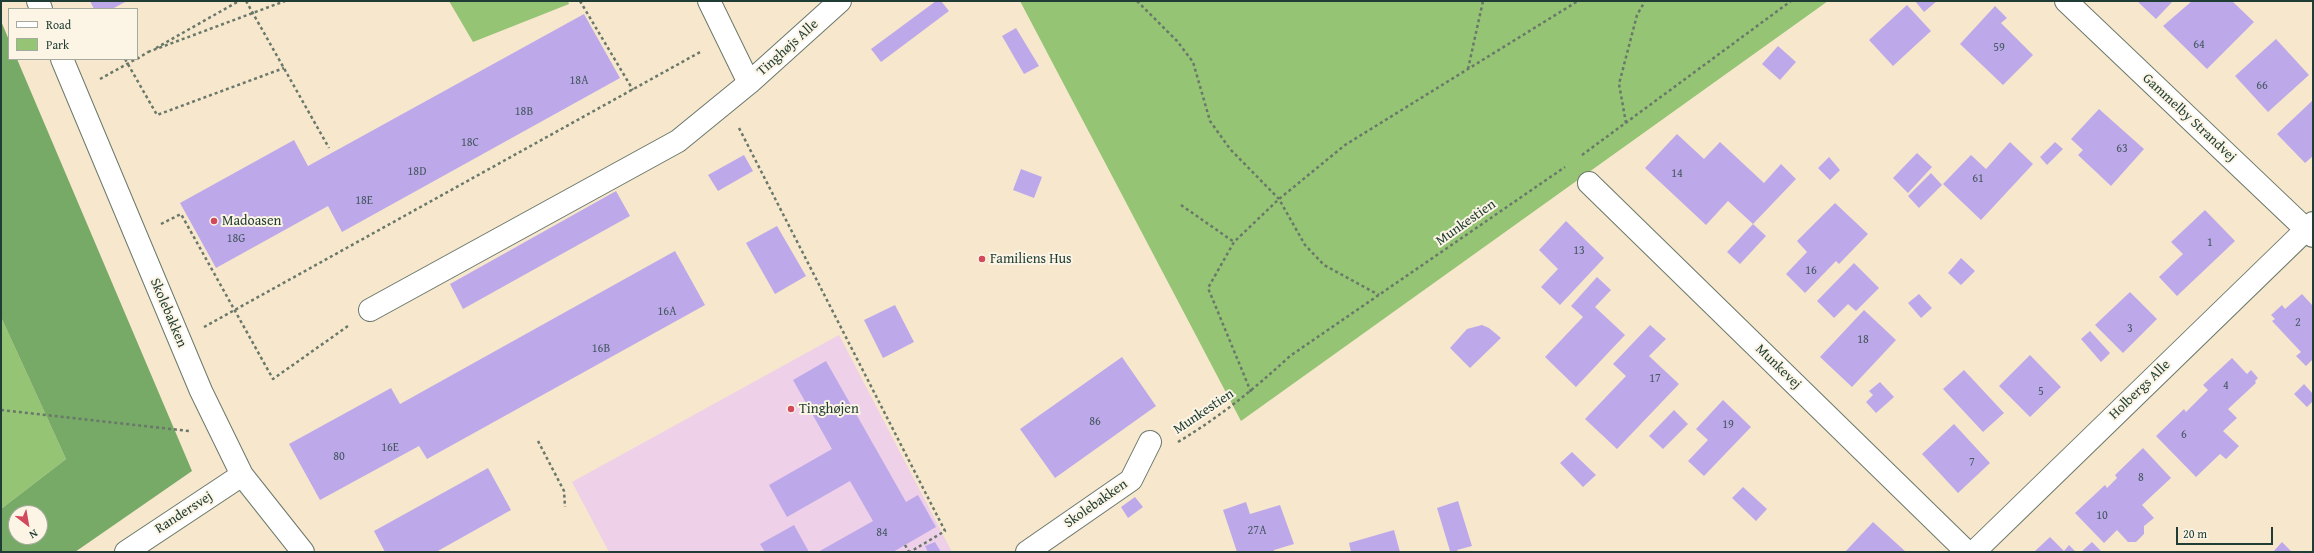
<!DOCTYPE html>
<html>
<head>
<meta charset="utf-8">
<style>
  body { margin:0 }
  #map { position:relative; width:2314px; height:553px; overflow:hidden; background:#f6e7cd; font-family:"Gentium Book Plus",serif }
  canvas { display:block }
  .frame { position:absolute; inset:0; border:2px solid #1f3d34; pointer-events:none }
  .legend { position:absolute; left:8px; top:8px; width:130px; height:52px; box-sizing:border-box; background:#fcf5e5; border:1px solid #a4ab9e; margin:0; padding:5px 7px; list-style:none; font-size:12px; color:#1f3d34 }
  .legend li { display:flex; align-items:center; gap:8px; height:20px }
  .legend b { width:20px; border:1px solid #a4ab9e }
  .north { position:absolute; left:8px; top:505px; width:40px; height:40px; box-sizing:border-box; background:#fcf5e5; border:1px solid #a4ab9e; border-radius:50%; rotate:149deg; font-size:11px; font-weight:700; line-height:16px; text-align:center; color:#1f3d34 }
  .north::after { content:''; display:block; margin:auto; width:14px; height:18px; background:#d1495b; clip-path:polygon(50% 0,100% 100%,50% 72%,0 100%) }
  .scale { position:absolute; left:2176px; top:527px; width:97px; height:18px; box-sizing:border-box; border:2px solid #1f3d34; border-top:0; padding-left:5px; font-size:12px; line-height:14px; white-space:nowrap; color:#1f3d34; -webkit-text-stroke:3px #fcf5e5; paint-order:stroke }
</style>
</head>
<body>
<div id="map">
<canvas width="2314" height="553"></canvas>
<div class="frame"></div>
<ul class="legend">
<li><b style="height:5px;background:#fff"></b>Road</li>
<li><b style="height:11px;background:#94c474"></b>Park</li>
</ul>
<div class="north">N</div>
<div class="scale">20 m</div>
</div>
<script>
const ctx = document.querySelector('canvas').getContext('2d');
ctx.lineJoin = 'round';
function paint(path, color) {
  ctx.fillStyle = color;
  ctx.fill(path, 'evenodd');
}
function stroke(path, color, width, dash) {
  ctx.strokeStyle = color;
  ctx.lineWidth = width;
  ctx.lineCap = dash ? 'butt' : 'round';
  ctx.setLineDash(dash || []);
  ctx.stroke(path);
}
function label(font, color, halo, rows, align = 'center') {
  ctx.font = font + ' "Gentium Book Plus",serif';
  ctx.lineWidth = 4;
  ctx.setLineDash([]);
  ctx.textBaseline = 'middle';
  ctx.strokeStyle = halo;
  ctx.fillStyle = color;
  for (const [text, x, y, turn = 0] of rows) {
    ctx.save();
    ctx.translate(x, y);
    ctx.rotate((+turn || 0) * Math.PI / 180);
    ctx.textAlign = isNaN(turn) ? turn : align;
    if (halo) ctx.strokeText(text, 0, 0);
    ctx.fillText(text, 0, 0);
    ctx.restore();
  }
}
paint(new Path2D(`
  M839,335L952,552H609L572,482Z`), '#eed0e8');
paint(new Path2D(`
  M449,1H568L569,4L473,42Z
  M1020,1H1828L1241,421Z
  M1,317L66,459L1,509Z`), '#94c474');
paint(new Path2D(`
  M1,21L9,40V59H17L192,471L75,552H1V509L66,459L1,317ZM16,513H40V537H16Z`), '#7a6');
paint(new Path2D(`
  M90,1H127L112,9H94Z
  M936,1H941L949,11L881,62L871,49Z
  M1915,1H1937L1924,12Z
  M2137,1H2173L2156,19Z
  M2192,1H2232L2254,22L2207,69L2163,26Z
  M1907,5L1931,31L1893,66L1869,40Z
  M1995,6L2007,18L2001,23L2033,55L2003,85L1960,44Z
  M584,14L620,78L342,232L328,206L216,268L180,203L294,140L308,166Z
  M1016,28L1039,66L1024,74L1002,36Z
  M2276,39L2309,75L2268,112L2235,76Z
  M1778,46L1796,62L1780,80L1762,64Z
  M2313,100V156L2305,163L2277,134Z
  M2099,109L2144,149L2111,186L2078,155L2083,150L2071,139Z
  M1677,134L1704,159L1720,142L1764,183L1781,164L1796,179L1753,224L1728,201L1706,225L1645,168Z
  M2010,142L2033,164L1981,220L1943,184L1971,155L1986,169Z
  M2055,142L2063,149L2047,165L2040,157Z
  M1917,153L1932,167L1908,193L1893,178Z
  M744,155L753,171L718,191L708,175Z
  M1829,157L1840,170L1830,180L1818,168Z
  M1021,169L1042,177L1034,198L1013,190Z
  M1931,173L1942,185L1919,208L1908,196Z
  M616,191L630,216L463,309L450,284Z
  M1835,203L1868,234L1839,264L1836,261L1805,293L1786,274L1807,252L1797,241Z
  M2205,210L2235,241L2177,296L2159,277L2183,254L2171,242Z
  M1566,221L1604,258L1560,305L1541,287L1558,269L1539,250Z
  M1753,224L1766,236L1740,264L1727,252Z
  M777,226L806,276L775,294L746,243Z
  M675,251L705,305L427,459L419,446L320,500L289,444L391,388L400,404Z
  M1961,258L1975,271L1961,285L1948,273Z
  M1854,263L1879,288L1856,311L1848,304L1834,318L1817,301Z
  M1597,277L1611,290L1595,307L1625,335L1576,387L1545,357L1583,317L1571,306Z
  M2130,292L2157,319L2123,353L2095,325Z
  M1919,294L1932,308L1921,318L1908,303Z
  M2302,294L2313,306V359L2306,366L2296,356L2301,352L2272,321L2275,319L2271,315L2282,305L2285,309Z
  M895,305L914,342L883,358L864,320Z
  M1864,310L1896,340L1852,387L1820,357Z
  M1482,325L1489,328L1501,338L1470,368L1450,348L1467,329Z
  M1650,325L1666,339L1649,356L1679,384L1617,449L1585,419L1626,376L1613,364Z
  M2090,331L2110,353L2101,362L2081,339Z
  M2030,355L2061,387L2030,417L1999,386Z
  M1122,357L1156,406L1055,478L1020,429Z
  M2232,358L2247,374L2251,370L2258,378L2255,381L2256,383L2228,409L2237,418L2223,431L2239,446L2226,459L2220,454L2196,477L2156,436L2184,409L2186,412L2208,390L2203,385Z
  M826,361L906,502L918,495L936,527L893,552H818L873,521L850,481L787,517L769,485L832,449L793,380Z
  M1964,370L2004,413L1983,432L1943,389Z
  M1880,382L1894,397L1876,413L1866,402L1873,395L1869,391Z
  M2304,384L2313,394V401L2307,407L2294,394Z
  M1723,400L1751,427L1704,476L1688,461L1708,440L1696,429Z
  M1674,410L1688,424L1663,449L1649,436Z
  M1954,424L1990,463L1958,493L1922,454Z
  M2143,448L2171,478L2142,505L2154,518L2144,526V534L2136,542H2128L2117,530L2104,543L2075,513L2105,485L2107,488L2117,478L2115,475Z
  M1572,452L1596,475L1583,487L1560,463Z
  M488,468L511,510L436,552H385L374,531Z
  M1743,487L1767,509L1756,521L1732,498Z
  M1135,497L1143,507L1128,518L1121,507Z
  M1458,501L1472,546L1457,550L1458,552H1447L1450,551L1437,508Z
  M1246,502L1250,514L1280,505L1294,544L1274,550V552H1237L1223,510Z
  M1873,522L1906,552H1845Z
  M794,525L809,552H765L760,544Z
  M1394,530L1400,552H1351L1349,543Z
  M2050,537L2064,551L2069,545L2076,552H2034Z
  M935,542L941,552H928L925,546Z
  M2092,542L2102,552H2081Z
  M2282,542L2292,552H2273Z`), '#bda9ea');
const minor = new Path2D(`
  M38,1L41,9
  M709,1L749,83L840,1
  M2066,1L2313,236
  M62,59L201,391L242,475L303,552
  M1589,183L1967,552
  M370,310L678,141L749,83
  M126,552L242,475
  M1027,552L1131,480L1150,442
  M1974,552L2313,223`);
stroke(minor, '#6a786a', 24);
stroke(new Path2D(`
  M246,1L329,148
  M580,1L633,90
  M1137,1L1177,41L1193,62L1210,121L1230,149L1279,199L1305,245L1324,265L1379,295
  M156,48L239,1
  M148,52L285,1
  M125,59L157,115L284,68
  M137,59L148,52
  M1468,69L1483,1
  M100,79L136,59
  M1626,123L1619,84L1637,15L1645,1
  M739,128L945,531L910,552
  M1582,155L1791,1
  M1181,205L1234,242
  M161,224L181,214L273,379L348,326
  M204,327L702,51
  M1251,392L1208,288L1234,242L1279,199L1345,145L1578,1
  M1,410L189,431
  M538,441L564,491L565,507
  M1178,442C1221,416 1253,390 1290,356L1565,167
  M905,545L909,552`), '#6a786a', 2.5, [3, 3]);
stroke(minor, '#fff', 22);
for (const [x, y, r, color] of [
  [214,221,4,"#d1495b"],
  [982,259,4,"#d1495b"],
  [791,409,4,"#d1495b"]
]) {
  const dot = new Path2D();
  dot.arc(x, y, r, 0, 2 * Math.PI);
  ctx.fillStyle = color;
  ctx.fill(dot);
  stroke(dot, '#fcf5e5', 1.5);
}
label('12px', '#465862', null, [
  ["64",2199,45],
  ["59",1999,48],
  ["18A",579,81],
  ["66",2262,86],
  ["18B",524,112],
  ["18C",470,143],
  ["63",2122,149],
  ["18D",417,172],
  ["14",1677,174],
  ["61",1978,179],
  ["18E",364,201],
  ["18G",236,239],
  ["1",2210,243],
  ["13",1579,251],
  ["16",1811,271],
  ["16A",667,312],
  ["2",2298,323],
  ["3",2130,329],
  ["18",1863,340],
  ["16B",601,349],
  ["17",1655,379],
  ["4",2226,386],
  ["5",2041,392],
  ["86",1095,422],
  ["19",1728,425],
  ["6",2184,435],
  ["16E",390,448],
  ["80",339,457],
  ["7",1972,463],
  ["8",2141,478],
  ["10",2102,516],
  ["27A",1257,531],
  ["84",882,533]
]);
label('14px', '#1f3d34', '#fcf5e5', [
  ["Tinghøjs Alle",788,48,-42],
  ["Gammelby Strandvej",2189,118,43],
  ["Munkestien",1466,223,-35],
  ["Skolebakken",168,313,67],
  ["Munkevej",1778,367,44],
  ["Holbergs Alle",2140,390,-44],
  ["Munkestien",1204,412,-34],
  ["Skolebakken",1096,504,-35],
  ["Randersvej",184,513,-33]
]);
label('14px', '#1f3d34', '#fcf5e5', [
  ["Madoasen",222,221],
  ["Familiens Hus",990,259],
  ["Tinghøjen",799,409]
], 'left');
</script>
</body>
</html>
